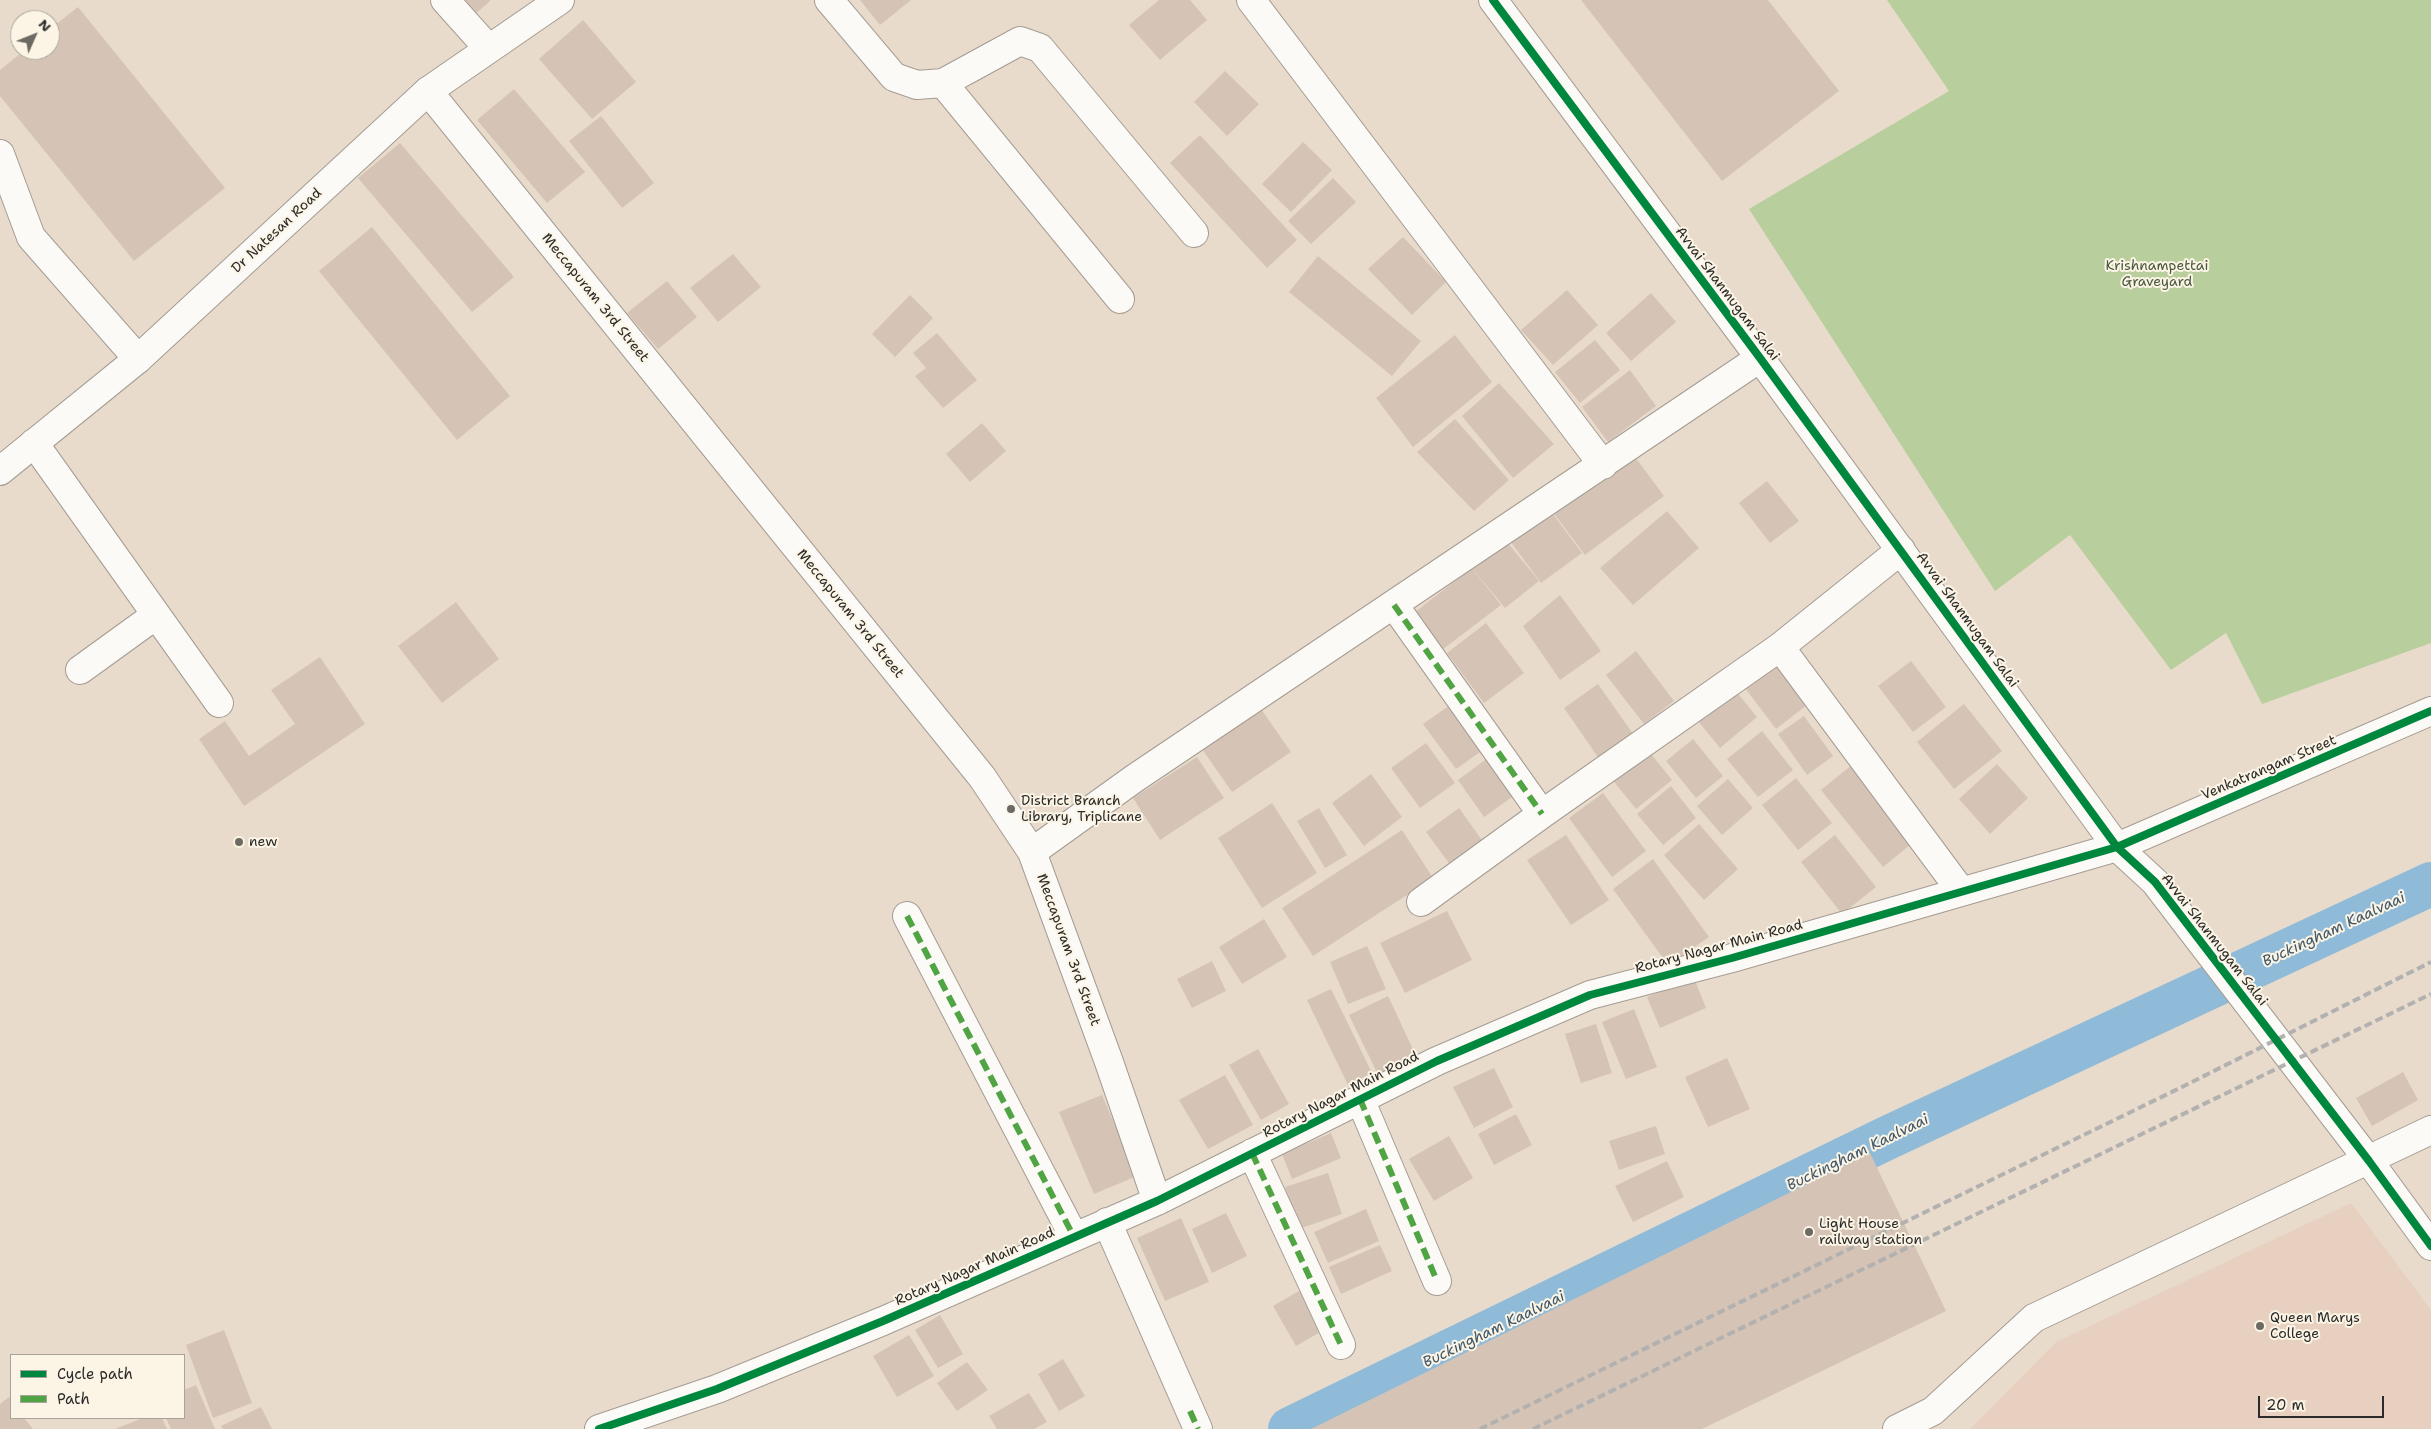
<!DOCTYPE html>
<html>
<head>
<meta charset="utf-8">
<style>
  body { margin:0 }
  #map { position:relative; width:2431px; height:1429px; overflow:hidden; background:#e8dbcc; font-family:"Shantell Sans",sans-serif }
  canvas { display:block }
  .legend { position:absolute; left:10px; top:1354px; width:175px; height:65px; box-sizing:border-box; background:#fcf5e5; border:1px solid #a8a49b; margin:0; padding:6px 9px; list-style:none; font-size:15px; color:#2b2b2b }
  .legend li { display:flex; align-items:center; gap:10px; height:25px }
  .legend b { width:25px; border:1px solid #a8a49b }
  .north { position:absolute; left:10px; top:10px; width:50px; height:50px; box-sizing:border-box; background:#fcf5e5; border:1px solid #a8a49b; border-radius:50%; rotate:46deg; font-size:14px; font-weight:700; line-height:20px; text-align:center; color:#2b2b2b }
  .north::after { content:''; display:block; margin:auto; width:18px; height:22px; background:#6d6963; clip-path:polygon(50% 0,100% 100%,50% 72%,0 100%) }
  .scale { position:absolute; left:2258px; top:1396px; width:126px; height:22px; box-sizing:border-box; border:2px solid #2b2b2b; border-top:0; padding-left:6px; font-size:15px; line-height:18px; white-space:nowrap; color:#2b2b2b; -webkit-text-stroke:4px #fcf5e5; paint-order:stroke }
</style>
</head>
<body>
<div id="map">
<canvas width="2431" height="1429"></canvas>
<ul class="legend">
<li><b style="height:6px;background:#00873e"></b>Cycle path</li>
<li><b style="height:6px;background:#51a443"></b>Path</li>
</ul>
<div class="north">N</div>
<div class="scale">20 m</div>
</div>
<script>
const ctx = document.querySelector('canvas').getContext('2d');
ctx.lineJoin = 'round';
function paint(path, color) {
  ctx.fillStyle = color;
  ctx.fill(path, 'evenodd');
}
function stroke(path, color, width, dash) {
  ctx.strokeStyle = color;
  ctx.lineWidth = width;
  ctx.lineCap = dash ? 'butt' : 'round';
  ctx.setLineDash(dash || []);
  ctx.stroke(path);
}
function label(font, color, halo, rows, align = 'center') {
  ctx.font = font + ' "Shantell Sans",sans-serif';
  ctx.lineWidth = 4;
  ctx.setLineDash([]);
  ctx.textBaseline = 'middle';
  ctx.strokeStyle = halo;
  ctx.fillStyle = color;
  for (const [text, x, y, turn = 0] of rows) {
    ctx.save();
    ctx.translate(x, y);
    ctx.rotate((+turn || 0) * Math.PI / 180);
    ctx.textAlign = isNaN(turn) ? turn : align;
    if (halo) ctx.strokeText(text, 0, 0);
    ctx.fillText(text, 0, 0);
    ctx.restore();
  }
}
paint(new Path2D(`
  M2351,1203L2431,1310V1429H1970L2056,1342Z`), '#e7d0c0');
paint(new Path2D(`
  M1887,0H2431V643L2262,704L2226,633L2171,670L2070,535L1995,591L1749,209L1949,91Z`), '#b8ce9c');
stroke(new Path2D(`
  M1290,1429L1887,1138L2431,884`), '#8fbbd9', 44);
paint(new Path2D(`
  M457,0H491L472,17Z
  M860,0H911L880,25Z
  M1159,0H1190L1207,20L1160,60L1129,25Z
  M1581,0H1768L1839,91L1722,181Z
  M78,7L225,188L134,261L0,96V70L25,50H50V29Z
  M583,20L636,82L592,119L539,59Z
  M1225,71L1259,104L1227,136L1194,102Z
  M514,89L585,172L547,203L477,120Z
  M601,116L654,183L622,208L569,141Z
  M1200,135L1297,240L1267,268L1170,163Z
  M1303,142L1332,170L1291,212L1262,184Z
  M400,143L514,277L472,312L358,178Z
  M1333,178L1356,202L1311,244L1288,221Z
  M372,227L510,396L457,440L319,271Z
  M1403,237L1446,282L1412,315L1368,269Z
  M733,254L761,287L718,322L690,288Z
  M1318,256L1421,341L1392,376L1289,292Z
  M667,281L697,317L658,349L627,313Z
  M1567,290L1598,325L1553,365L1521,330Z
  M1651,293L1676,322L1631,361L1606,333Z
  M910,295L933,318L895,357L872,334Z
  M937,333L977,380L943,408L915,376L926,368L913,353Z
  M1455,335L1492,382L1413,447L1376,398Z
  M1595,340L1620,370L1580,403L1555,372Z
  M1630,370L1656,406L1608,442L1582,407Z
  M1499,383L1554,444L1513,478L1462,416Z
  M1455,419L1509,480L1474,511L1417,452Z
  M982,423L1006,451L970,482L946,454Z
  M1632,453L1664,496L1585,555L1552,511Z
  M1767,481L1799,521L1770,543L1739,503Z
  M1550,510L1582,553L1541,583L1510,541Z
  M1667,511L1699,548L1633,605L1600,568Z
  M1507,542L1539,581L1505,608L1473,569Z
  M1472,568L1501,605L1434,656L1406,619Z
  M1560,595L1601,651L1560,680L1523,626Z
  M456,602L499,659L442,703L398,646Z
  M1486,623L1524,673L1484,703L1447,653Z
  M1636,651L1674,701L1644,724L1606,675Z
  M320,657L365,724L244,806L199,739L225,721L249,756L295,724L271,690Z
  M1777,657L1811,702L1776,729L1742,684Z
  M1911,661L1946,707L1913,732L1878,686Z
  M1598,684L1636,738L1602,763L1564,708Z
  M1735,690L1757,717L1720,748L1698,721Z
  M1964,704L2002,751L1954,789L1917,742Z
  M1450,705L1483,750L1456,769L1423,724Z
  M1261,709L1291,752L1232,792L1202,749Z
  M1804,716L1833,756L1807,775L1778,734Z
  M1762,731L1793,770L1758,797L1727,759Z
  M1693,739L1723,776L1696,798L1666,761Z
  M1426,743L1455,783L1420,808L1391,768Z
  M1647,749L1672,780L1636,809L1611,778Z
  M1197,757L1224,798L1160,840L1133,798Z
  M1489,757L1515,795L1484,817L1458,780Z
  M1853,764L1915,841L1883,867L1821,790Z
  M1997,764L2028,798L1990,834L1959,799Z
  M1371,774L1402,817L1364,846L1332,803Z
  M1796,778L1832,823L1798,850L1762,805Z
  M1728,779L1753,808L1722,835L1697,806Z
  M1671,786L1696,818L1663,845L1637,814Z
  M1603,793L1646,851L1612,877L1569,818Z
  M1272,803L1317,873L1262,908L1218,838Z
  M1319,808L1347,855L1325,868L1297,821Z
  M1459,808L1489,850L1457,874L1426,832Z
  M1699,824L1738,869L1704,900L1664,855Z
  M1402,830L1433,878L1313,956L1282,908Z
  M1566,835L1609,900L1571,925L1527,860Z
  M1835,835L1876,887L1842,914L1801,862Z
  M1653,859L1709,937L1668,965L1613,889Z
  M1447,911L1472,960L1405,993L1380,943Z
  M1264,919L1287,957L1242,984L1219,947Z
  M1367,946L1386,989L1348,1004L1330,962Z
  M1212,961L1226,991L1192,1008L1177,979Z
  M1694,978L1706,1008L1660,1028L1647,997Z
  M1331,989L1372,1073L1348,1085L1307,1000Z
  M1388,996L1418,1060L1380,1079L1349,1015Z
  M1634,1009L1657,1067L1626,1079L1602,1022Z
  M1596,1024L1612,1073L1581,1083L1565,1034Z
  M1258,1049L1289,1104L1261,1120L1229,1065Z
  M1727,1058L1750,1109L1708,1127L1685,1077Z
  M1494,1068L1513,1107L1474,1128L1453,1087Z
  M2403,1072L2418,1100L2372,1126L2356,1098Z
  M1225,1075L1253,1125L1208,1149L1179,1100Z
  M1102,1095L1137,1176L1094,1194L1059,1112Z
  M1516,1114L1532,1145L1494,1165L1478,1134Z
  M1656,1126L1665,1154L1619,1170L1609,1141Z
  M1331,1133L1341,1158L1292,1179L1282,1154Z
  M1449,1136L1473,1178L1434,1201L1409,1159Z
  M1870,1153L1946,1311L1702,1429H1311Z
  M1667,1161L1684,1197L1633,1222L1615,1186Z
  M1328,1173L1342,1214L1299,1229L1285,1187Z
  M1366,1209L1379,1241L1328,1263L1314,1232Z
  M1226,1213L1247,1256L1212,1273L1192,1229Z
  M1181,1218L1209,1282L1165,1301L1137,1238Z
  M1380,1245L1392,1271L1341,1294L1329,1267Z
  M1306,1287L1329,1327L1296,1346L1273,1306Z
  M940,1315L963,1354L938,1368L915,1330Z
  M224,1330L252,1403L213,1418L186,1345Z
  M909,1335L934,1376L897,1397L873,1356Z
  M1063,1359L1085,1396L1059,1411L1038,1374Z
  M967,1362L988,1390L957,1411L937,1383Z
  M196,1385L215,1429H171L166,1418H184V1390Z
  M1029,1393L1047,1422L1034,1429H997L989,1416Z
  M9,1397L11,1400V1418H24L33,1429H0V1404Z
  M261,1407L272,1429H223L221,1426Z
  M143,1418H162L167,1429H115Z`), '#d5c4b6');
const minor = new Path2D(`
  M445,0L488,48
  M829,0L894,77L917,85L943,83L1020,41L1040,48L1194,233
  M1251,0L1603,465
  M1493,0L1760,358L2117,847L2155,882L2369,1161L2431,1246
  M943,83L1120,299
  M428,91L982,777L1032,852L1109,1062L1157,1201
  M0,154L31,237L138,359
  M34,443L219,703
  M1394,605L1542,814
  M1780,647L1961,891
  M80,670L156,615
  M1032,852L1135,778L1760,358
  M1421,902L1542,814L1780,647L1901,550
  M907,916L1074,1237
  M1360,1099L1437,1281
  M1252,1153L1341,1345
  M1107,1222L1198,1429
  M599,1429L717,1389L883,1321L1157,1201L1437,1061L1590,995L1732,958L2117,847L2431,711
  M1897,1429L1933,1411L2034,1318L2431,1130`);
const major = new Path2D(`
  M0,471L138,359L428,91L560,0`);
stroke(minor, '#a49c93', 30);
stroke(major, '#a49c93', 30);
stroke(minor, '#fcfaf7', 28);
stroke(major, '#fcfaf7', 28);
stroke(new Path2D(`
  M1480,1429L2180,1088L2431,962
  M1533,1429L2431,994`), '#b3b1af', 4, [8, 4]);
stroke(new Path2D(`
  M1394,605L1542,814
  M907,916L1074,1237
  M1360,1099L1437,1281
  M1252,1153L1341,1345
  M1190,1411L1198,1429`), '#51a443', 6, [12, 6]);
stroke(new Path2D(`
  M1493,0L1760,358L2117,847L2155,882L2369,1161L2431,1246
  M599,1429L717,1389L883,1321L1157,1201L1437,1061L1590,995L1732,958L2117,847L2431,711`), '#00873e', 8);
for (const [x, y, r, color] of [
  [1011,809,5,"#6d6963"],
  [239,842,5,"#6d6963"],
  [1809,1232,5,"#6d6963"],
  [2260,1326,5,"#6d6963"]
]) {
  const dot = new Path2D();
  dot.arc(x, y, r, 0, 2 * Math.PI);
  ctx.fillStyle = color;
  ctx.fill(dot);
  stroke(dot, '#fcf5e5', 2);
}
label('14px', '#2b2b2b', '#fcf5e5', [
  ["Dr Natesan Road",277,231,-43],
  ["Avvai Shanmugam Salai",1727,294,53],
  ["Meccapuram 3rd Street",595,298,51],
  ["Meccapuram 3rd Street",850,614,51],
  ["Avvai Shanmugam Salai",1967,620,54],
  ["Venkatrangam Street",2269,768,-23],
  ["Avvai Shanmugam Salai",2214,940,52],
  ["Rotary Nagar Main Road",1719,947,-15],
  ["Meccapuram 3rd Street",1068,950,70],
  ["Rotary Nagar Main Road",1341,1095,-27],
  ["Rotary Nagar Main Road",975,1267,-24]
]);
label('14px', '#4a5941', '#fcf5e5', [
  ["Krishnampettai",2157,266],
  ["Graveyard",2157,282]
]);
label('14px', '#2b2b2b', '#fcf5e5', [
  ["District Branch",1021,801],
  ["Library, Triplicane",1021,817],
  ["new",249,842],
  ["Light House",1819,1224],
  ["railway station",1819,1240],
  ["Queen Marys",2270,1318],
  ["College",2270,1334]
], 'left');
label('italic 15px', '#41586a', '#fcf5e5', [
  ["Buckingham Kaalvaai",2334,930,-25],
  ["Buckingham Kaalvaai",1858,1153,-26],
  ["Buckingham Kaalvaai",1494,1330,-26]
]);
</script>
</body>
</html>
